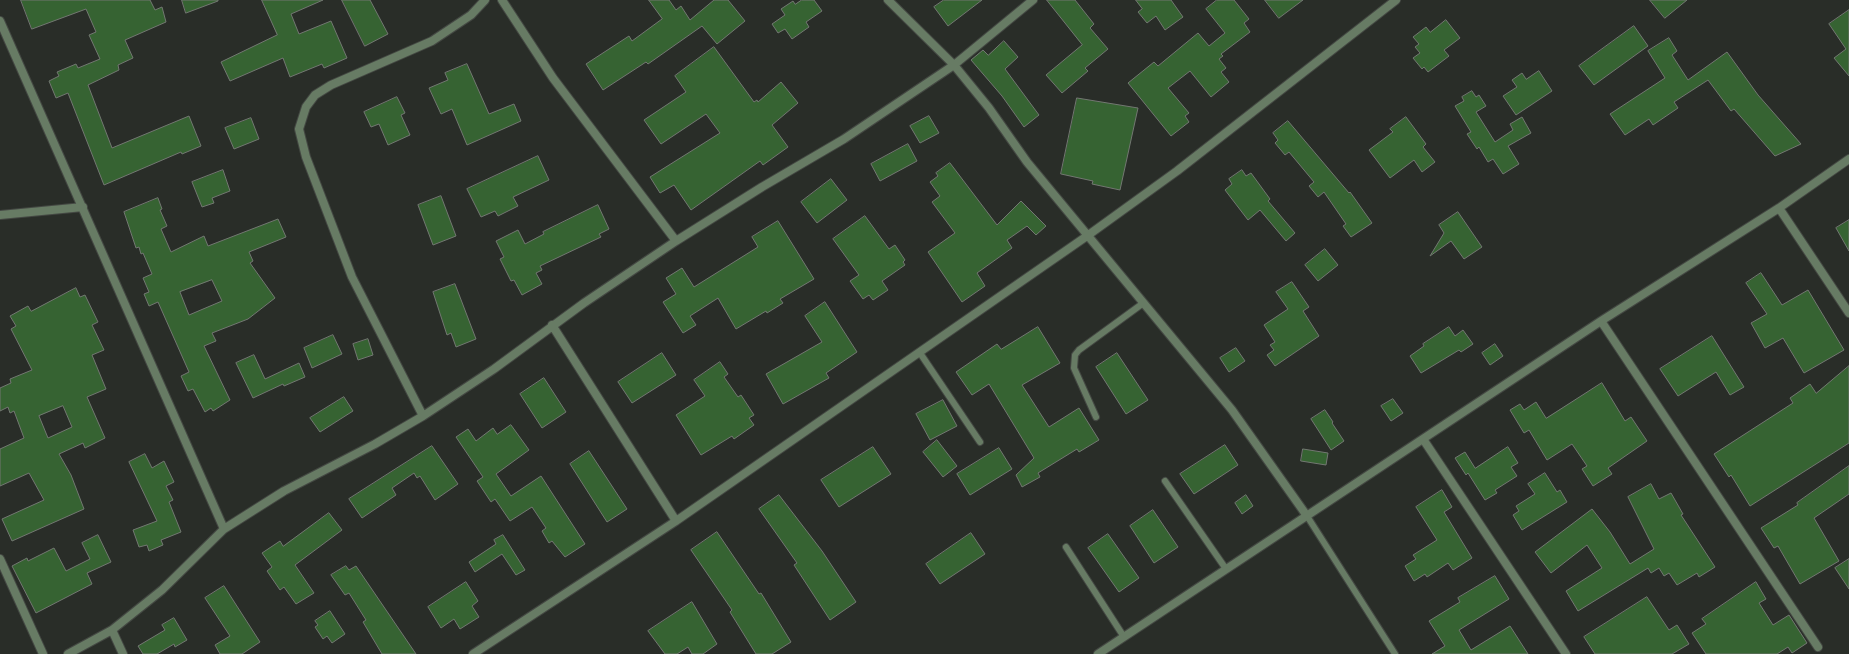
<!DOCTYPE html>
<html>
<head>
<meta charset="utf-8">
<style>
  body { margin:0 }
  canvas { display:block; background:#292d28 }
</style>
</head>
<body>
<canvas width="1849" height="654"></canvas>
<script>
const ctx = document.querySelector('canvas').getContext('2d');
ctx.lineJoin = 'round';
function paint(path, color) {
  ctx.fillStyle = color;
  ctx.fill(path, 'evenodd');
}
function stroke(path, color, width, dash) {
  ctx.strokeStyle = color;
  ctx.lineWidth = width;
  ctx.lineCap = dash ? 'butt' : 'round';
  ctx.setLineDash(dash || []);
  ctx.stroke(path);
}
const building = new Path2D(`
  M21,0H150L155,10L162,7L166,22L125,40L133,58L118,65L119,70L88,85L112,148L189,116L201,146L182,154L181,152L104,185L68,93L56,98L49,81L59,76L57,72L76,64L78,68L100,59L89,35L96,32L86,9L32,29Z
  M182,0H218V1L186,13Z
  M262,0H323L291,14L299,34L331,21L347,58L324,68L322,64L290,77L283,58L230,81L221,62L277,35Z
  M342,0H370L388,34L365,46Z
  M649,0H669L676,10L681,6L690,20L714,0H728L745,21L717,44L702,26L648,64L646,62L603,90L586,64L629,36L632,41L662,19Z
  M802,0H814L822,11L806,22L809,27L792,39L785,29L778,33L772,24L785,15L781,9L793,1L795,4Z
  M944,0H982L948,26L934,7Z
  M1047,0H1075L1094,24L1090,28L1108,49L1085,68L1088,71L1062,93L1046,75L1082,45Z
  M1136,0H1171L1183,17L1165,30L1156,16L1147,23L1138,12L1142,9Z
  M1217,0H1234L1249,19L1244,23L1250,32L1221,54L1223,56L1219,59L1226,68L1221,72L1229,82L1211,97L1190,71L1168,88L1189,113L1185,116L1189,122L1171,136L1128,83L1154,62L1158,66L1198,33L1209,46L1225,33L1206,9Z
  M1265,0H1303L1279,18Z
  M1650,0H1687L1665,18Z
  M1849,10V76L1834,58L1846,49L1829,24Z
  M1446,20L1460,38L1444,50L1449,56L1428,72L1424,67L1422,69L1413,58L1420,53L1415,47L1419,44L1413,37L1426,27L1430,32Z
  M1634,26L1648,46L1594,85L1579,66Z
  M1669,38L1677,51L1672,55L1688,80L1727,52L1758,95L1801,144L1775,156L1734,109L1731,111L1708,80L1674,102L1678,108L1653,125L1649,119L1625,135L1610,114L1665,78L1648,51Z
  M1004,41L1018,57L1005,69L1039,115L1024,127L1002,96L971,60L983,50L988,55Z
  M714,47L754,102L757,100L758,102L781,82L798,103L772,125L788,147L763,165L760,161L691,210L674,185L660,193L650,177L720,133L706,114L661,144L644,120L686,92L675,76Z
  M467,64L489,114L514,104L521,121L467,145L452,109L441,114L429,88L448,80L445,73Z
  M1539,71L1552,91L1516,115L1503,96L1517,87L1512,80L1522,73L1526,79Z
  M1472,91L1476,97L1479,95L1486,106L1476,112L1495,142L1513,130L1510,124L1522,117L1531,133L1508,146L1519,164L1503,174L1493,159L1488,162L1479,147L1477,149L1467,134L1471,132L1455,106L1464,101L1462,97Z
  M397,97L405,113L401,115L410,135L388,145L379,124L371,127L364,112Z
  M1077,98L1138,108L1120,190L1092,184L1093,181L1061,174Z
  M929,116L939,133L920,143L910,126Z
  M1406,117L1426,144L1423,147L1435,162L1422,172L1414,160L1390,178L1369,150L1393,132L1390,129Z
  M251,118L259,139L234,149L225,128Z
  M1288,121L1349,193L1350,192L1372,223L1351,237L1343,226L1346,224L1324,192L1318,197L1309,186L1314,182L1289,152L1285,155L1275,143L1278,140L1273,133Z
  M908,144L917,161L880,181L871,164Z
  M538,156L549,180L513,197L518,206L498,216L495,211L481,217L467,189Z
  M950,163L997,225L1021,201L1046,226L1036,235L1027,226L1007,240L1012,248L977,273L985,286L962,302L928,252L955,233L932,202L940,196L930,182L938,176L936,173Z
  M223,170L230,191L212,198L214,203L202,207L192,182Z
  M1242,170L1246,176L1251,173L1270,199L1268,201L1295,233L1286,241L1260,210L1248,220L1225,190L1232,184L1229,179Z
  M831,179L847,200L817,223L801,202Z
  M441,196L456,236L433,245L418,205Z
  M158,198L162,209L160,210L167,226L161,229L171,252L204,236L208,246L278,219L286,237L249,252L253,261L250,263L275,298L248,319L212,333L216,341L204,346L230,400L213,411L211,408L205,412L193,389L188,391L181,376L189,372L158,302L149,306L144,294L149,292L143,278L152,274L143,253L141,254L139,247L136,248L124,212ZM212,280L222,301L189,315L180,292Z
  M598,205L609,229L599,234L601,237L540,266L542,270L536,273L542,284L522,295L514,280L511,281L500,259L504,257L496,241L518,230L525,244L544,234L543,232Z
  M1458,212L1482,247L1464,259L1451,241L1430,256L1444,233L1439,225Z
  M865,216L889,249L895,245L905,260L903,262L905,265L882,281L888,290L873,300L869,295L863,299L850,281L859,275L833,239Z
  M1849,220V251L1836,228Z
  M778,221L814,279L780,299L783,303L767,313L766,311L736,329L718,298L690,316L696,325L683,333L663,302L676,294L666,278L682,268L694,287L758,247L752,237Z
  M1325,249L1338,265L1318,281L1305,265Z
  M1761,273L1782,305L1808,290L1844,350L1804,373L1783,338L1765,348L1751,323L1767,314L1746,283Z
  M1292,282L1309,307L1303,311L1319,336L1275,366L1267,355L1274,350L1270,345L1275,342L1264,325L1288,309L1276,292Z
  M455,284L476,339L456,347L451,333L447,335L433,292Z
  M76,288L80,297L85,295L98,322L92,325L104,350L92,355L106,389L87,397L105,438L85,448L83,443L59,454L71,475L84,509L12,541L2,519L44,500L29,473L0,486V449L24,438L14,411L10,413L8,407L0,411V388L11,383L10,379L32,370L11,329L16,326L10,316L28,306L31,311ZM63,406L72,427L48,438L39,416Z
  M825,302L857,352L826,373L829,378L783,404L766,374L822,342L805,316Z
  M1038,327L1060,363L1022,385L1049,427L1079,408L1099,440L1079,452L1077,449L1038,473L1040,477L1022,487L1016,475L1034,458L989,384L972,395L956,372L997,344L1001,349Z
  M1449,327L1455,336L1463,330L1473,344L1461,352L1459,350L1421,373L1410,356L1424,346L1423,344Z
  M333,335L342,354L312,368L304,348Z
  M1712,336L1744,387L1730,395L1716,372L1678,396L1660,369Z
  M368,339L373,355L358,360L353,344Z
  M1495,344L1503,356L1490,365L1482,353Z
  M1236,348L1245,361L1229,372L1220,358Z
  M662,353L676,375L632,403L618,382Z
  M1117,353L1148,400L1126,414L1096,367Z
  M254,355L265,379L299,363L305,377L284,386L283,384L253,398L236,363Z
  M720,362L728,374L724,377L738,397L741,395L754,415L749,418L754,425L734,439L732,436L701,455L676,415L705,396L694,380Z
  M1849,366V443L1750,506L1731,475L1729,477L1714,454L1793,403L1790,398L1810,384L1816,393Z
  M544,378L566,412L542,428L520,394Z
  M1602,383L1625,421L1631,417L1647,441L1608,468L1612,474L1593,486L1582,469L1587,466L1572,444L1547,460L1529,430L1524,433L1510,410L1520,404L1524,410L1536,402L1546,418Z
  M344,397L353,411L320,432L310,418Z
  M1393,399L1403,413L1391,421L1381,406Z
  M943,400L957,426L930,440L916,414Z
  M1325,410L1333,422L1332,423L1344,441L1331,450L1311,419Z
  M511,425L529,450L496,474L511,496L541,476L585,544L565,557L552,541L549,543L542,531L546,528L532,507L510,521L495,499L491,502L477,481L483,477L456,437L468,429L476,441L493,428L497,434Z
  M937,440L957,466L943,477L923,452Z
  M1225,445L1238,465L1194,494L1180,474Z
  M432,446L458,484L435,500L420,476L417,478L414,473L392,488L396,495L362,518L349,499Z
  M873,447L891,474L839,507L821,480Z
  M1508,447L1518,463L1511,467L1517,476L1495,490L1497,493L1485,500L1468,473L1466,475L1455,458L1465,452L1475,468Z
  M999,448L1012,469L970,495L957,474Z
  M1303,449L1328,453L1326,465L1301,461Z
  M589,451L627,509L607,522L570,464Z
  M145,454L152,468L164,461L174,482L166,486L173,500L169,502L181,532L161,540L163,545L149,551L147,545L139,547L133,530L157,521L129,462Z
  M1849,466V494L1814,518L1839,561L1800,584L1778,546L1774,548L1761,528L1798,505L1797,503Z
  M1545,473L1557,492L1560,490L1567,502L1522,530L1513,515L1519,511L1516,506L1535,494L1528,484Z
  M1651,484L1659,499L1671,493L1683,514L1681,515L1715,567L1699,577L1697,573L1677,585L1669,573L1664,576L1659,568L1651,573L1648,568L1578,611L1566,591L1602,568L1587,545L1551,573L1535,552L1592,509L1610,532L1630,564L1654,549L1628,497Z
  M1442,490L1452,507L1444,512L1472,558L1453,570L1448,563L1427,577L1425,574L1414,581L1405,566L1416,559L1413,555L1437,540L1416,507Z
  M779,495L822,551L856,602L830,620L794,565L797,563L759,509Z
  M1246,495L1253,506L1242,514L1235,503Z
  M1153,510L1178,547L1154,563L1130,526Z
  M329,513L342,530L295,565L314,593L296,604L284,587L280,590L267,571L272,567L262,553L280,541L283,546Z
  M717,532L759,594L761,593L791,642L772,654H756L730,612L732,610L691,550Z
  M971,533L985,554L940,584L926,564Z
  M1108,534L1139,578L1119,592L1088,548Z
  M98,535L111,562L87,573L92,584L36,613L12,566L27,558L28,561L54,548L66,571L90,559L82,543Z
  M503,535L525,570L516,575L502,554L475,572L469,562L496,544L494,540Z
  M1849,559V589L1835,568Z
  M346,566L349,570L356,566L416,654H382L363,622L366,620L349,593L345,595L331,575Z
  M1495,576L1509,599L1459,630L1471,650L1510,626L1528,654H1432L1445,646L1429,621L1460,602L1458,598Z
  M466,582L478,601L472,606L479,617L460,629L454,619L441,628L428,607Z
  M1756,582L1766,599L1759,603L1773,625L1789,615L1807,643L1792,653L1788,647L1777,654H1706L1692,633L1706,624L1702,619Z
  M224,586L260,642L242,654H220L215,645L230,636L205,598Z
  M1647,597L1669,630L1677,625L1689,644L1672,654H1595L1584,637Z
  M692,602L717,644L703,654H692L688,647L677,654H665L648,631Z
  M330,611L345,634L332,643L327,636L323,639L315,627L318,625L315,621Z
  M174,618L187,640L175,647L174,644L157,654H143L138,646L165,630L162,625Z`);
paint(building, '#366332');
stroke(building, '#727771', 1);
const service = new Path2D(`
  M920,353L980,442
  M1096,417L1074,368L1075,355L1079,350L1142,304
  M1165,481L1226,569
  M1307,516L1395,654
  M1066,547L1124,637`);
const minor = new Path2D(`
  M502,0L553,78L676,241
  M888,0L954,65L989,108L1027,162L1232,410L1307,516
  M0,21L224,529
  M1779,208L1849,313
  M0,215L83,207
  M1601,321L1818,647
  M552,325L676,521
  M423,416L352,277L306,157L299,129L306,107L315,95L331,85L432,41L471,15L485,0
  M1423,439L1566,654
  M0,559L43,654
  M112,630L123,654
  M68,654L112,630L162,590L224,529L284,491L375,444L423,416L494,369L584,303L676,241L762,187L844,139L954,65L1033,0
  M473,654L676,521L1087,236L1177,171L1396,0
  M1098,654L1601,321L1779,208L1849,159`);
stroke(service, '#444843', 8);
stroke(minor, '#444843', 10);
stroke(service, '#677b64', 6);
stroke(minor, '#677b64', 8);
</script>
</body>
</html>
